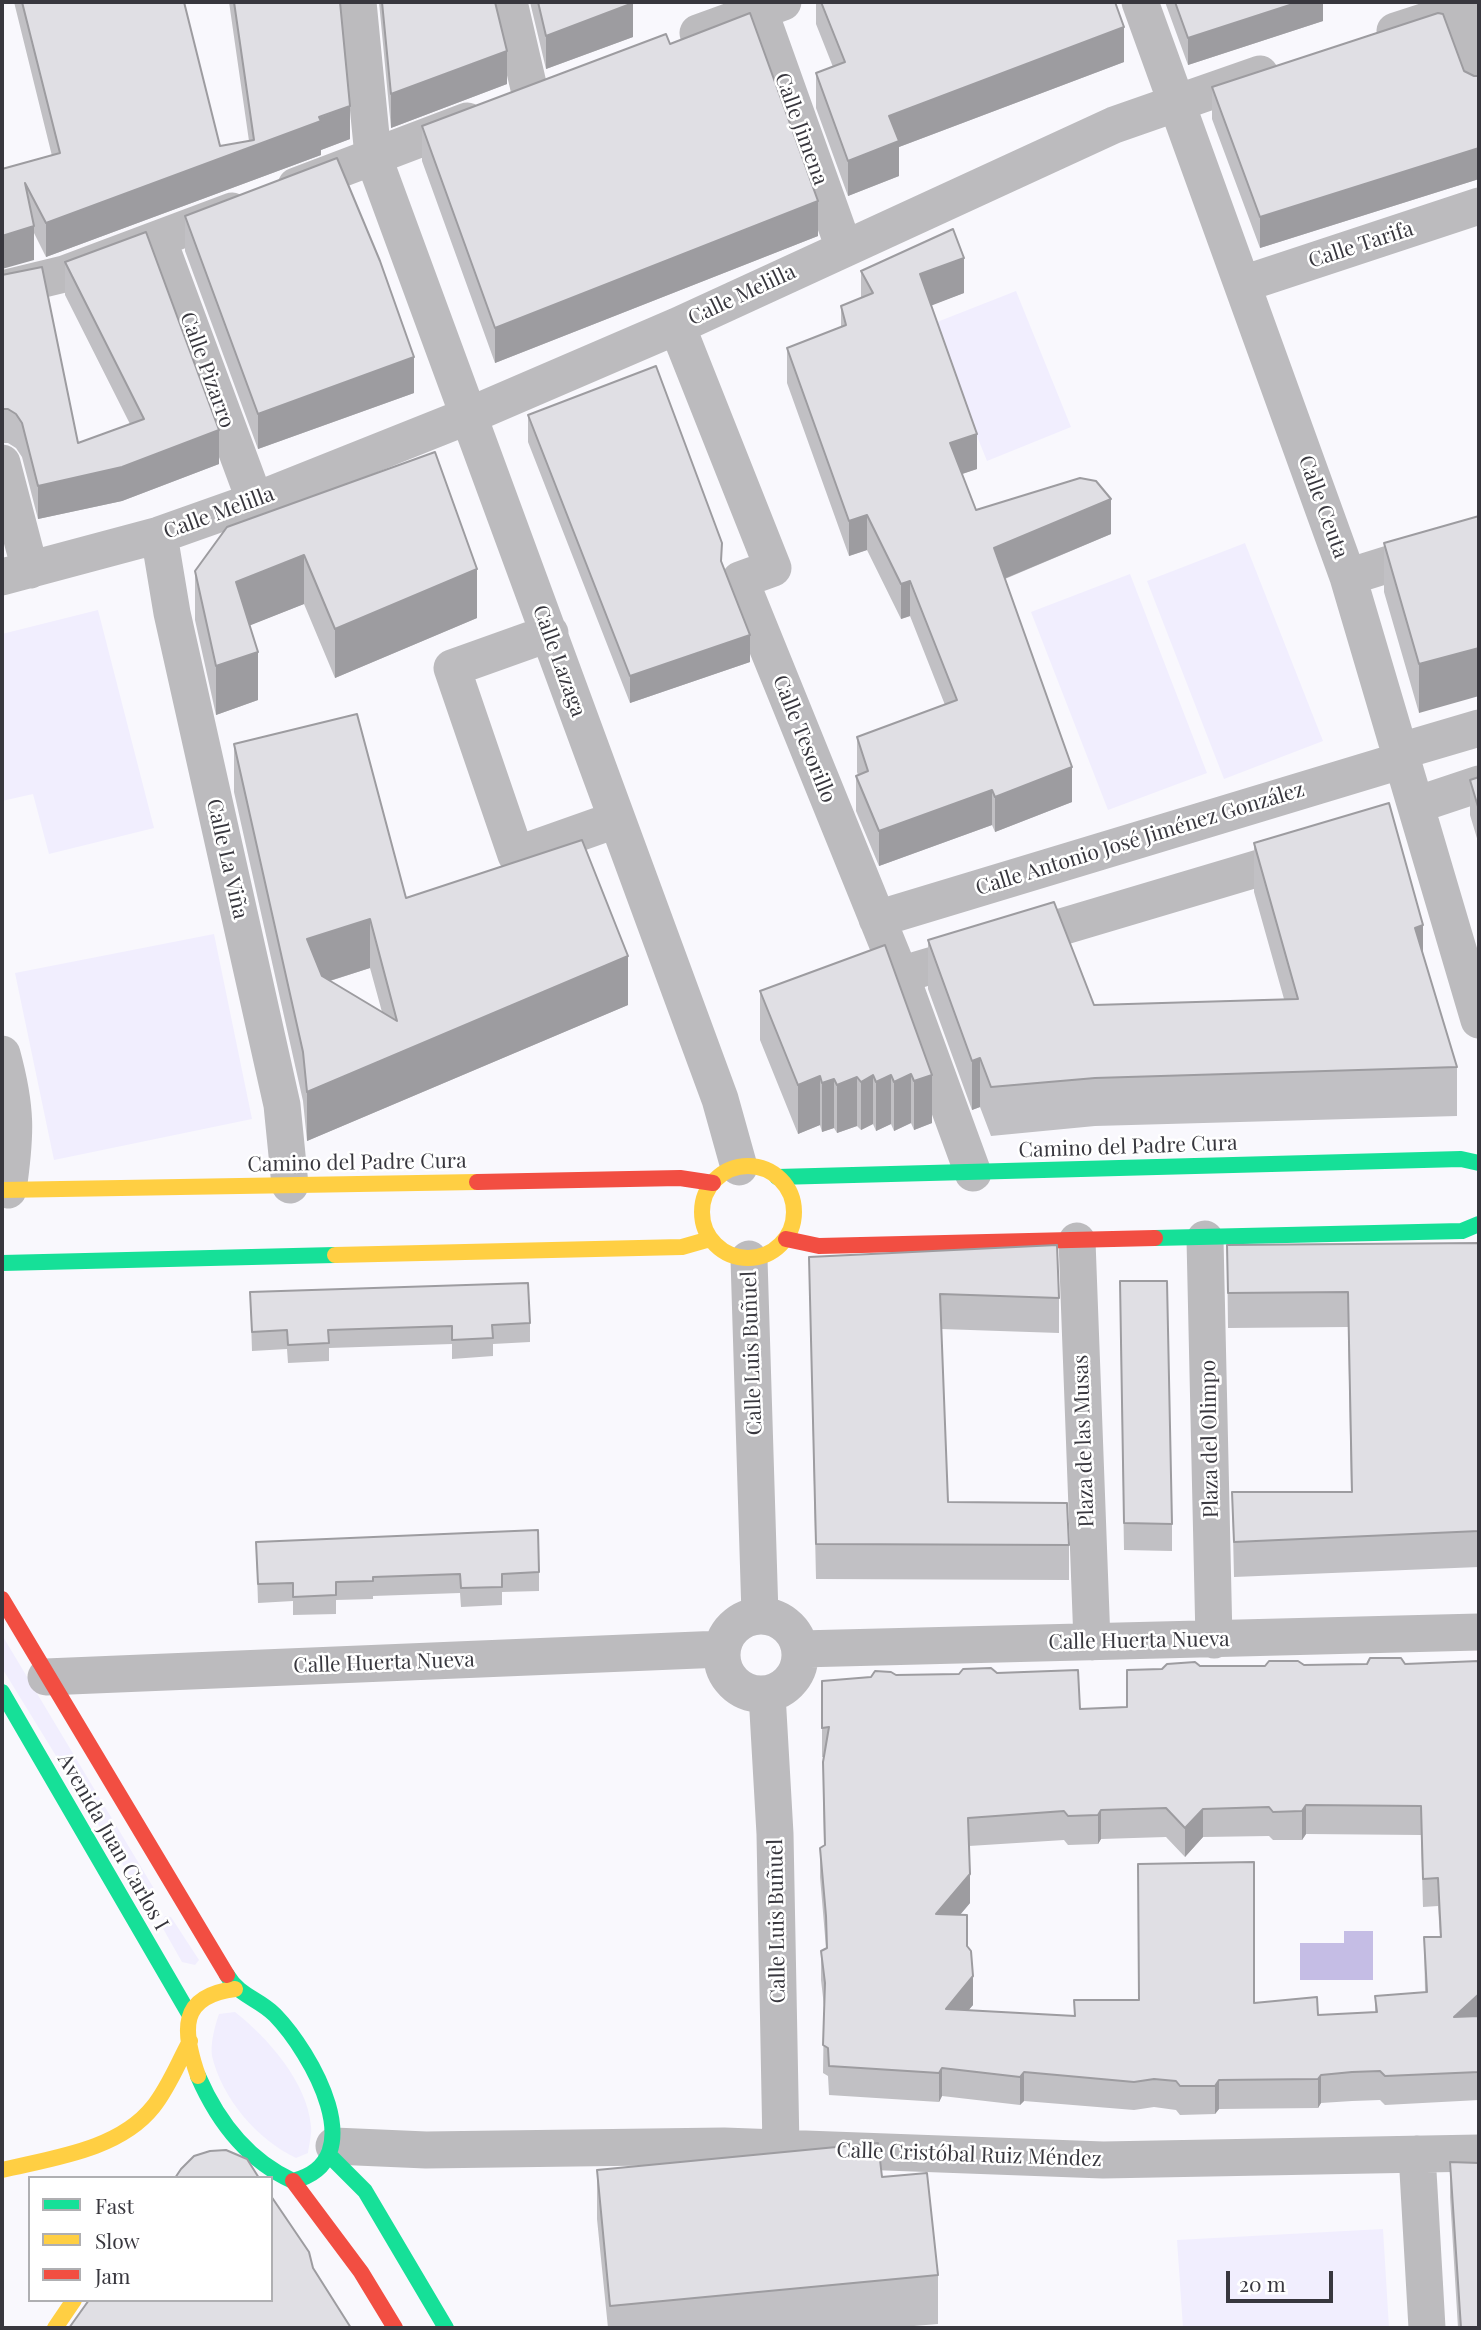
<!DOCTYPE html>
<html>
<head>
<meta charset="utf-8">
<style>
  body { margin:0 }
  #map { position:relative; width:1481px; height:2330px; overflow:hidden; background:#f9f8fd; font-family:"Playfair Display",serif }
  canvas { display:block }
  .frame { position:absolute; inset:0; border:4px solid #38373e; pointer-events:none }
  .legend { position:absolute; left:28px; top:2176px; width:245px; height:126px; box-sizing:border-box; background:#fff; border:2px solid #afafb2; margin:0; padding:9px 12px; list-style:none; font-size:21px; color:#38373e }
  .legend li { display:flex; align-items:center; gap:14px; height:35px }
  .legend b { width:35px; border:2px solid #afafb2 }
  .scale { position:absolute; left:1226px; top:2271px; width:107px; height:32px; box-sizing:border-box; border:4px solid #38373e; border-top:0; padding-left:9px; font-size:21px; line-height:24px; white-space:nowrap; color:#38373e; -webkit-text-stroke:5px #fff; paint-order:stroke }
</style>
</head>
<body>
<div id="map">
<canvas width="1481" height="2330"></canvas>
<div class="frame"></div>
<ul class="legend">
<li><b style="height:9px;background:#16e098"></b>Fast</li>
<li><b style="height:9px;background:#ffcf43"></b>Slow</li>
<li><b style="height:9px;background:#f24e42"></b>Jam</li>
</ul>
<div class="scale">20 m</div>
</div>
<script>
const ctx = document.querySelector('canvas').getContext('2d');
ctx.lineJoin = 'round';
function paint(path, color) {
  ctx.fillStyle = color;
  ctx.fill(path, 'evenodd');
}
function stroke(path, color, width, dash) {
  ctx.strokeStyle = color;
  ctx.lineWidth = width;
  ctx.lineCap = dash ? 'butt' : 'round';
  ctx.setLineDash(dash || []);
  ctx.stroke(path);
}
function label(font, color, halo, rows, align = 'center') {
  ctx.font = font + ' "Playfair Display",serif';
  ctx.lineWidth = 5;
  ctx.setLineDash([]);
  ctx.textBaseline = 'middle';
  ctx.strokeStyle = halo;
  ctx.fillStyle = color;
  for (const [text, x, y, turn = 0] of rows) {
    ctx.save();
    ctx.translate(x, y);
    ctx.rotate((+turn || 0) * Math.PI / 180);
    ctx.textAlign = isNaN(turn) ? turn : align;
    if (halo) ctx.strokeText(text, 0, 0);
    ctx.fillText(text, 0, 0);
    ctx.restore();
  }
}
paint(new Path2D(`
  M1016,291L1071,427L987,461L932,324Z
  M1245,543L1323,741L1224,779L1147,581Z
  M1130,574L1207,773L1108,810L1031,612Z
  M98,610L154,828L49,854L33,794L2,801V634Z
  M214,934L252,1119L54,1160L15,973Z
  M2,1635L156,1892L154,1897L149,1899L136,1886L2,1668Z
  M165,1916L171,1917L199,1960L195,1965L182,1962L161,1925Z
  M235,2012C268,2038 307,2082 311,2126C312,2134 309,2145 308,2153L296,2158C258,2140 222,2099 212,2056C210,2044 215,2025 219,2014Z
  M1383,2229L1389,2328H1183L1177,2240Z`), '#f1eefe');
paint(new Path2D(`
  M1344,1931H1373V1980H1300V1943H1344Z`), '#c5bde5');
stroke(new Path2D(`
  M358,2L373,156L720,1099L739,1167
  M509,2L531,97
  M1140,2L1348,577L1479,1020
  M759,10L844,248
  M1455,13L1479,87
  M1395,31L1479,4
  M698,33L783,2
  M296,186L467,121
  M158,239L255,501
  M1243,284L1479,206
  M2,289L64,274L232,211
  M677,326L773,568L740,580L905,987L973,1173
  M2,463L30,570
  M159,535L172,613L282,1105L290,1185
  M2,577L159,535L255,501L468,416L677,326L1114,125L1260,74
  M1348,577L1479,536
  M550,633L452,668L516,855L615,820
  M1401,751L1479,728
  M1416,805L1479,784
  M877,919L1403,760
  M900,975L1303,855
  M2,1054C17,1109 16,1134 8,1190
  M1205,1239L1214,1640
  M1077,1241L1092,1642
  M749,1259L760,1615
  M722 1655a39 39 0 1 1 78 0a39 39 0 1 1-78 0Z
  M800,1649L1479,1632
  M46,1677L722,1649
  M767,1694L775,1834L781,2148
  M334,2146L426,2150L724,2146L1103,2160L1479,2153
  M1417,2154L1427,2328`), '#bcbbbe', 37);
stroke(new Path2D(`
  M777,1177L1461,1159L1479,1163
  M1155,1238L1462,1231L1479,1224
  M2,1263L335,1255
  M2,1692L188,2012
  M198,2076C218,2122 247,2160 293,2181C374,2161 311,2052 275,2015C258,1998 240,1997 227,1975
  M330,2156L365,2191L446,2328`), '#16e098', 16);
stroke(new Path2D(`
  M702 1212a46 46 0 1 1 92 0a46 46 0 1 1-92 0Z
  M2,1190L477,1182
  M335,1255L682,1247L710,1239
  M198,2076C182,2030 179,1996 235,1989
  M2,2170C52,2158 119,2150 153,2107C169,2087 178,2063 190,2041
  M55,2328L74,2300`), '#ffcf43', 16);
stroke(new Path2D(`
  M477,1182L680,1178L713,1183
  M786,1239L819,1246L1155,1238
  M2,1599L227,1975
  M293,2181L361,2272L395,2328`), '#f24e42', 16);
paint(new Path2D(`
  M14,2H184L220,146L249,141L229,2H340L350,139L321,150V155L46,257L34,233V260L2,169L52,156Z
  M379,2H495L507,84L391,128Z
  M530,2H632L633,37L546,69Z
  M816,2H1115L1124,62L899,147V176L848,196L816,108V73L833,67L816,24Z
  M1165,2H1323V21L1188,65Z
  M670,44L818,236L495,363L422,161V126Z
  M1464,71L1474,76H1479V179L1260,248L1212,119V87Z
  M185,216L414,393L258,449L185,251Z
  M65,262L219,464L122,501L38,519L22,457L16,448L8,443H2V275L78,443L130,424L65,295Z
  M861,271L964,293L931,305L977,469L962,474L976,510L1111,534L1005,579L1072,802L995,832L992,825L879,866L856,811V776L858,775L857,772V737L945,705L910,616L901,619L867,550L849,556L787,383V348L841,327V306L861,298Z
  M528,415L722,564L750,662L630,703L528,442Z
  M1479,516L1419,713L1384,592V543Z
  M227,527L477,618L335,678L304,604L250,625L258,700L216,715L195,620V571Z
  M234,744L406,898L628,1005L307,1141L303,1101L234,792ZM370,968L382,1012L330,981Z
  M1479,777V845L1470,815V780Z
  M1254,843L1423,956L1457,1067V1116L1095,1126L991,1136L980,1107L972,1110L928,989V940L1094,1005L1284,999L1254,892Z
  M885,945L932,1123L914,1130L911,1123L894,1131L891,1124L876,1131L873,1124L861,1130L857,1126L837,1133L834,1128L822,1132L820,1125L798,1134L760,1040V991Z
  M1479,1243V1567L1234,1577L1232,1492H1351L1348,1327L1228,1328L1227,1245Z
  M809,1257L1059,1298V1333L941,1329L948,1502L1069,1545V1580L816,1579Z
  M250,1292L530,1323V1342L493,1344V1356L452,1359V1344L329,1348V1361L288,1363L287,1349L252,1351Z
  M1120,1308L1172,1524V1551L1124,1550Z
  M256,1542L539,1572V1591L502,1592V1605L461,1607L460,1593L373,1596V1599L336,1600V1614L293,1615V1601L258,1603Z
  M1479,1661V2100L1385,2105L1380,2100L1352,2101L1321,2103L1318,2108L1219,2109L1215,2114L1180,2115L1176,2110L1154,2107L1134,2110L1024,2101L1020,2105L942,2096L939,2102L829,2095L828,2076L823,2073L824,2006L821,1980V1951L826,1948L820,1877V1848L824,1845L823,1791L824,1757H822V1681L896,1675L997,1673L1080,1709L1127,1707L1200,1666L1405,1664ZM1306,1834L1421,1835L1423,1907L1438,1906L1440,1937H1424L1425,1992L1375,1996V2012L1318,2015L1254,2003L1074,2016L968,2010L973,2005L967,1946L960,1915L970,1903L969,1846L1064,1840L1068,1845L1098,1844L1101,1839L1166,1837L1185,1857L1203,1837L1269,1836L1273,1840H1302Z
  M1450,2162L1479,2328H1458L1450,2197Z
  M597,2170L882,2177L938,2275V2324L890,2328H608L597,2219Z`), '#c1c0c4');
paint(new Path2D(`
  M1299,2H1323V21L1188,65V38Z
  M633,3V37L546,69V36Z
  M1124,27V62L899,147V176L848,196V161L889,116Z
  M507,51V84L391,128V94Z
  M350,106V139L321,150V155L46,257V223Z
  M1479,148V179L1260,248V217Z
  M818,201V236L495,363V328Z
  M34,226V260L2,269V236Z
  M964,258V293L920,310V274Z
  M414,357V393L258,449V414Z
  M219,430V464L122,501L38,519V486Z
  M977,434V469L950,478V443Z
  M1111,499V534L994,583V548Z
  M867,515V550L849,556V521Z
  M304,555V604L236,631V582Z
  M477,569V618L335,678V629Z
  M910,581V616L901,619V584Z
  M750,635V662L630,703V676Z
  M1479,648V696L1419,713V664Z
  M258,652V700L216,715V666Z
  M1072,767V802L995,832V797Z
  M992,790V825L879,866V831Z
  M370,919V968L307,988V939Z
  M1423,925V974L1415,928Z
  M628,956V1005L307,1141V1092Z
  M980,1058V1107L972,1110V1061Z
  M911,1074V1123L894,1131V1082Z
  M873,1075V1124L861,1130V1082Z
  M891,1075V1124L876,1131V1082Z
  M932,1075V1123L914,1130V1081Z
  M820,1076V1125L798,1134V1085Z
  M857,1077V1126L837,1133V1085Z
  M834,1079V1128L822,1132V1083Z
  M1306,1805V1834L1302,1840V1811Z
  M1203,1809V1837L1185,1857V1828Z
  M1101,1810V1839L1098,1844V1815Z
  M970,1874V1903L936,1943V1914Z
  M973,1976V2005L946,2037V2009Z
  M1479,1994V2023L1454,2017Z
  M942,2068V2096L939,2102V2073Z
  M1024,2072V2101L1020,2105V2077Z
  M1321,2075V2103L1318,2108V2079Z
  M1219,2080V2109L1215,2114V2086Z`), '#9d9ca0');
const building = new Path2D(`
  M22,2H184L220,146L254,140L234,2H340L350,106L319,117L321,121L46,223L25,183L34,226L2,236V169L60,153Z
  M382,2H495L507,51L391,94Z
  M538,2H632L633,3L546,36Z
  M821,2H1115L1124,27L889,116L899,141L848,161L816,73L845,62Z
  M1175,2H1299L1188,38Z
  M750,13L818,201L495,328L422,126L666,34L670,44Z
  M1438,13L1443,14L1464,71L1474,76H1479V148L1260,217L1212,87Z
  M337,158L380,261L414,357L258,414L185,216Z
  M953,229L964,258L920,274L977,434L950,443L976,510L1080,478L1096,481L1111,499L994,548L1072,767L995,797L992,790L879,831L856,776L868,771L857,737L957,700L910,581L901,584L867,515L849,521L787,348L846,325L841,306L873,293L861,271Z
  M146,232L219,430L122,467L38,486L22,423L16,414L8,409H2V275L42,267L78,443L144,419L65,262Z
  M656,366L722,543L721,561L750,635L630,676L528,415Z
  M435,452L477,569L335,629L304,555L236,582L258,652L216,666L195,571L227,527Z
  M1479,516V648L1419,664L1384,543Z
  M357,714L406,898L582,840L628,956L307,1092L303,1052L234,744ZM370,919L397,1021L322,976L307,939Z
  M1479,777V810L1470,780Z
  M1389,803L1423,925L1415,928L1457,1067L1095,1078L991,1087L980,1058L972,1061L928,940L1054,902L1094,1005L1298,999L1254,843Z
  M885,945L932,1075L914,1081L911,1074L894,1082L891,1075L876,1082L873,1075L861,1082L857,1077L837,1085L834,1079L822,1083L820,1076L798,1085L760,991Z
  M1479,1243V1531L1234,1542L1232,1492H1352L1348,1292L1228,1293L1227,1245Z
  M1057,1245L1059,1298L940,1294L948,1502L1067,1503L1069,1545L816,1544L809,1257Z
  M1120,1281H1167L1172,1524L1124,1523Z
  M528,1283L530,1323L492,1325L493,1338L452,1340V1326L328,1330L329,1343L288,1345L287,1330L252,1332L250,1292Z
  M538,1530L539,1572L502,1574V1587L461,1588L460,1574L373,1577V1581L336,1582V1595L293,1597V1583L258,1584L256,1542Z
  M1370,1658H1401L1405,1664L1479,1661V1994L1454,2017L1479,2016V2072L1385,2076L1380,2071L1352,2072L1321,2075L1318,2079L1219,2080L1215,2086H1180L1176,2081L1154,2079L1134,2082L1024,2072L1020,2077L942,2068L939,2073L829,2066L828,2048L823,2045L825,1983L821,1951L827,1948L826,1916L820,1848L825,1845L823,1762L829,1727L822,1728V1681L871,1677L875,1671L891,1672L896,1675L959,1674L963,1669L991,1668L997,1673L1078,1670L1080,1709L1127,1707V1670L1162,1669L1167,1664L1195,1662L1200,1666H1265L1269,1661H1298L1304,1665L1367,1664ZM1306,1805L1421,1806L1423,1879L1438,1878L1441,1937H1424L1427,1992L1375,1996L1377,2012L1318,2015L1317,1997L1254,2003V1862L1138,1864L1139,2000H1074L1075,2016L946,2009L973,1976L971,1951L967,1946V1915L936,1914L970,1874L968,1818L1064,1811L1068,1816L1098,1815L1101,1810L1166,1808L1185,1828L1203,1809L1269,1807L1273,1812L1302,1811Z
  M878,2143L882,2177L927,2173L938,2275L610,2306L597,2170Z
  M226,2150L247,2159L259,2178H175L181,2169L194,2156L210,2151Z
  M1450,2162L1479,2163V2328H1461Z
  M271,2196L309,2252L313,2268L351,2328H69L89,2300H271Z`);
paint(building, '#e0dfe4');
stroke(building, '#9d9ca0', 2);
label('21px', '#38373e', '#fff', [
  ["Calle Jimena",801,129,70],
  ["Calle Tarifa",1361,245,-18],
  ["Calle Melilla",742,295,-25],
  ["Calle Pizarro",207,370,70],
  ["Calle Ceuta",1323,507,70],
  ["Calle Melilla",219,513,-20],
  ["Calle Lazaga",559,661,70],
  ["Calle Tesorillo",804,739,68],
  ["Calle Antonio José Jiménez González",1140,839,-17],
  ["Calle La Viña",227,859,77],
  ["Camino del Padre Cura",1128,1147,-2],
  ["Camino del Padre Cura",357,1163,-1],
  ["Calle Luis Buñuel",752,1353,-92],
  ["Plaza del Olimpo",1210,1439,-91],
  ["Plaza de las Musas",1084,1441,-92],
  ["Calle Huerta Nueva",1139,1641,-1],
  ["Calle Huerta Nueva",384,1663,-2],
  ["Avenida Juan Carlos I",113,1842,60],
  ["Calle Luis Buñuel",777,1921,-91],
  ["Calle Cristóbal Ruiz Méndez",969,2155,2]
]);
</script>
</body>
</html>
